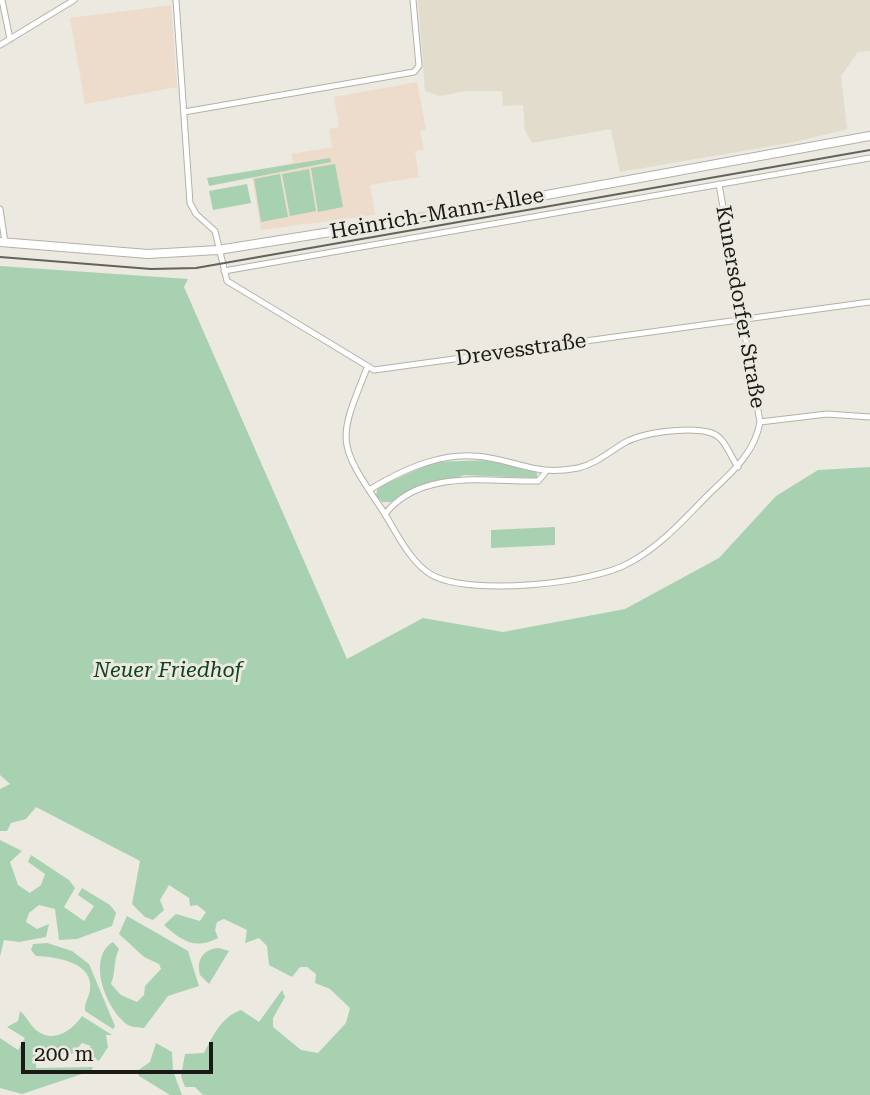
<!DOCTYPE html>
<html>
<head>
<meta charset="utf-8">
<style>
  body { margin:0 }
  #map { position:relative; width:870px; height:1095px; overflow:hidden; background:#ece9e0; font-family:"Roboto Serif",serif }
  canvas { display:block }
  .scale { position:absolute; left:21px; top:1042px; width:192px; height:32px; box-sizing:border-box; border:4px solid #1b1a17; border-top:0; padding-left:9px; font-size:21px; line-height:24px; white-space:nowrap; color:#1b1a17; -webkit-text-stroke:5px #ece9e0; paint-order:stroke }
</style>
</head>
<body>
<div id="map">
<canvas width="870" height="1095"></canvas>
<div class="scale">200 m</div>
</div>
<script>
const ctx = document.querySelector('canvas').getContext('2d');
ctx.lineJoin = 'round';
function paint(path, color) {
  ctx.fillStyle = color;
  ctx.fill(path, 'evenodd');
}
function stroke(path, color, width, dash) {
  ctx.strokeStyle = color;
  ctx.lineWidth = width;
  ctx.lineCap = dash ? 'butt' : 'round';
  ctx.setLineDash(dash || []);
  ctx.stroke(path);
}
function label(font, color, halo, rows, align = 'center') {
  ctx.font = font + ' "Roboto Serif",serif';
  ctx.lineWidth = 6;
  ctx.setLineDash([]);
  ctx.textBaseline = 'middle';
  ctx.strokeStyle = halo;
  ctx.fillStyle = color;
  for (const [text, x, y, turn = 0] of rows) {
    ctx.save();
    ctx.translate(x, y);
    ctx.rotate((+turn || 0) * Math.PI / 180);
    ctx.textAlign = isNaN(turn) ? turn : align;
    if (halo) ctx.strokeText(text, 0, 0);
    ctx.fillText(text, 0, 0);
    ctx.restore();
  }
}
paint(new Path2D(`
  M418,0H870V51L858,52L841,76L847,129L795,142L620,172L611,129L532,143L525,130L523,105L503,106L502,91H466L440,96L425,91Z`), '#e1dccc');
paint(new Path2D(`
  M171,5L177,87L85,104L70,18Z
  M417,82L426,130L420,131L424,150L415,151L419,177L370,185L375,215L261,230L251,171L293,163L291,154L332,147L329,129L339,127L334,97Z`), '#eddccb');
paint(new Path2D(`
  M330,158L331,162L209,186L207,178Z
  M335,164L343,207L318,212L311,168Z
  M309,169L316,211L290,216L282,174Z
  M280,174L288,217L261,222L254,179Z
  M247,184L251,203L213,210L209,191Z
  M0,266L188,279L184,287L347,659L423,618L503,632L625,609L719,558L776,496L818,470L870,467V1095H203L195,1087H185L181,1076L185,1054L204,1053C213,1036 221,1017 241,1010L259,1022L282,990L285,997L273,1018V1027L301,1050L318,1053L346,1023L350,1008L330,989L315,983L316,974L307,967H300L292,977L269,965L267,946L259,938L245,943L247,930L224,919L217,922L215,930L218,938C195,950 182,941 164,925L176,914L200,921L206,912L197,905L190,906L189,898L169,885L160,900L164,910L153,920L145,917L132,904L140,861L36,807L26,819L11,823L7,831H0V789L10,784L0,775Z
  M490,460L537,472V478L464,475L391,502H382L376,495L378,487L434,462Z
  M555,527V545L491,548V530Z
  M0,840L22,851L10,862L18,885L30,893L41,885L45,874L28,862L31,855L69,880L75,888L64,907L84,921L94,906L78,895L82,888L110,905L116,913L112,926L77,939L59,940L55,909L39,905L29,913L26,922L37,929L49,924L46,937L19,942L4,940L0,957Z
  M127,916L188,951L199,986L168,996L144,1028C139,1027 133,1028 128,1025C106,1010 86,958 113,942L119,949C113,961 116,972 111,984L121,995L137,1002L144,995L145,986L161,969L159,964L144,957L119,934Z
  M47,943L72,951L89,964L115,1026L113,1029L85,1011C84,1003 89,998 90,990C94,962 57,957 36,956L31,950L33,944Z
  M219,948L229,951L209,984L200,975C196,960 203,949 219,948Z
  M20,1011C26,1016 29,1023 34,1028C51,1045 71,1032 82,1016L112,1035H106L108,1047L99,1061L86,1054L91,1046L82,1043L72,1054L36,1052V1068L93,1067L91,1071L22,1094L0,1088V1038L18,1050L25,1038L7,1027L18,1021Z
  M156,1043L172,1052L173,1071L182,1095H170L139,1076L137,1071L150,1062Z`), '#a8d1b1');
const minor = new Path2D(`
  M2,0L10,39
  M176,0L190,203L196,214L215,231L227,281L374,370L870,302
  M0,45L74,0
  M184,112L414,72L419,66L413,0
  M0,209L5,242
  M224,271L870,158
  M367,368C338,440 336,442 381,508C395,529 409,562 432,575C470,596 592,584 629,563C661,546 684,519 709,494C731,473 755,453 760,422L719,184
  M760,422L827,414L870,417
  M369,490C407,467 449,448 495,459C529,466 541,475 578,468C596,464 609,452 624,443C643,432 687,427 708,432C725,435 729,455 738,467
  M385,514C421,468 489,482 538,481L545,473`);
const secondary = new Path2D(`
  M0,242L148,254L218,250L437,215L870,136`);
stroke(minor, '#b3b1a9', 7);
stroke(secondary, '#b3b1a9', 10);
stroke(minor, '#fff', 5);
stroke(secondary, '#fff', 8);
stroke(new Path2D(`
  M0,257L151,269L196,268L870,150`), '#64625d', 2);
label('21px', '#1b1a17', '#ece9e0', [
  ["Heinrich-Mann-Allee",437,214,-10],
  ["Kunersdorfer Straße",740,307,80],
  ["Drevesstraße",521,350,-8]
]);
label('italic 21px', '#0d4321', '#ece9e0', [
  ["Neuer Friedhof",168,671]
]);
</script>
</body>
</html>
